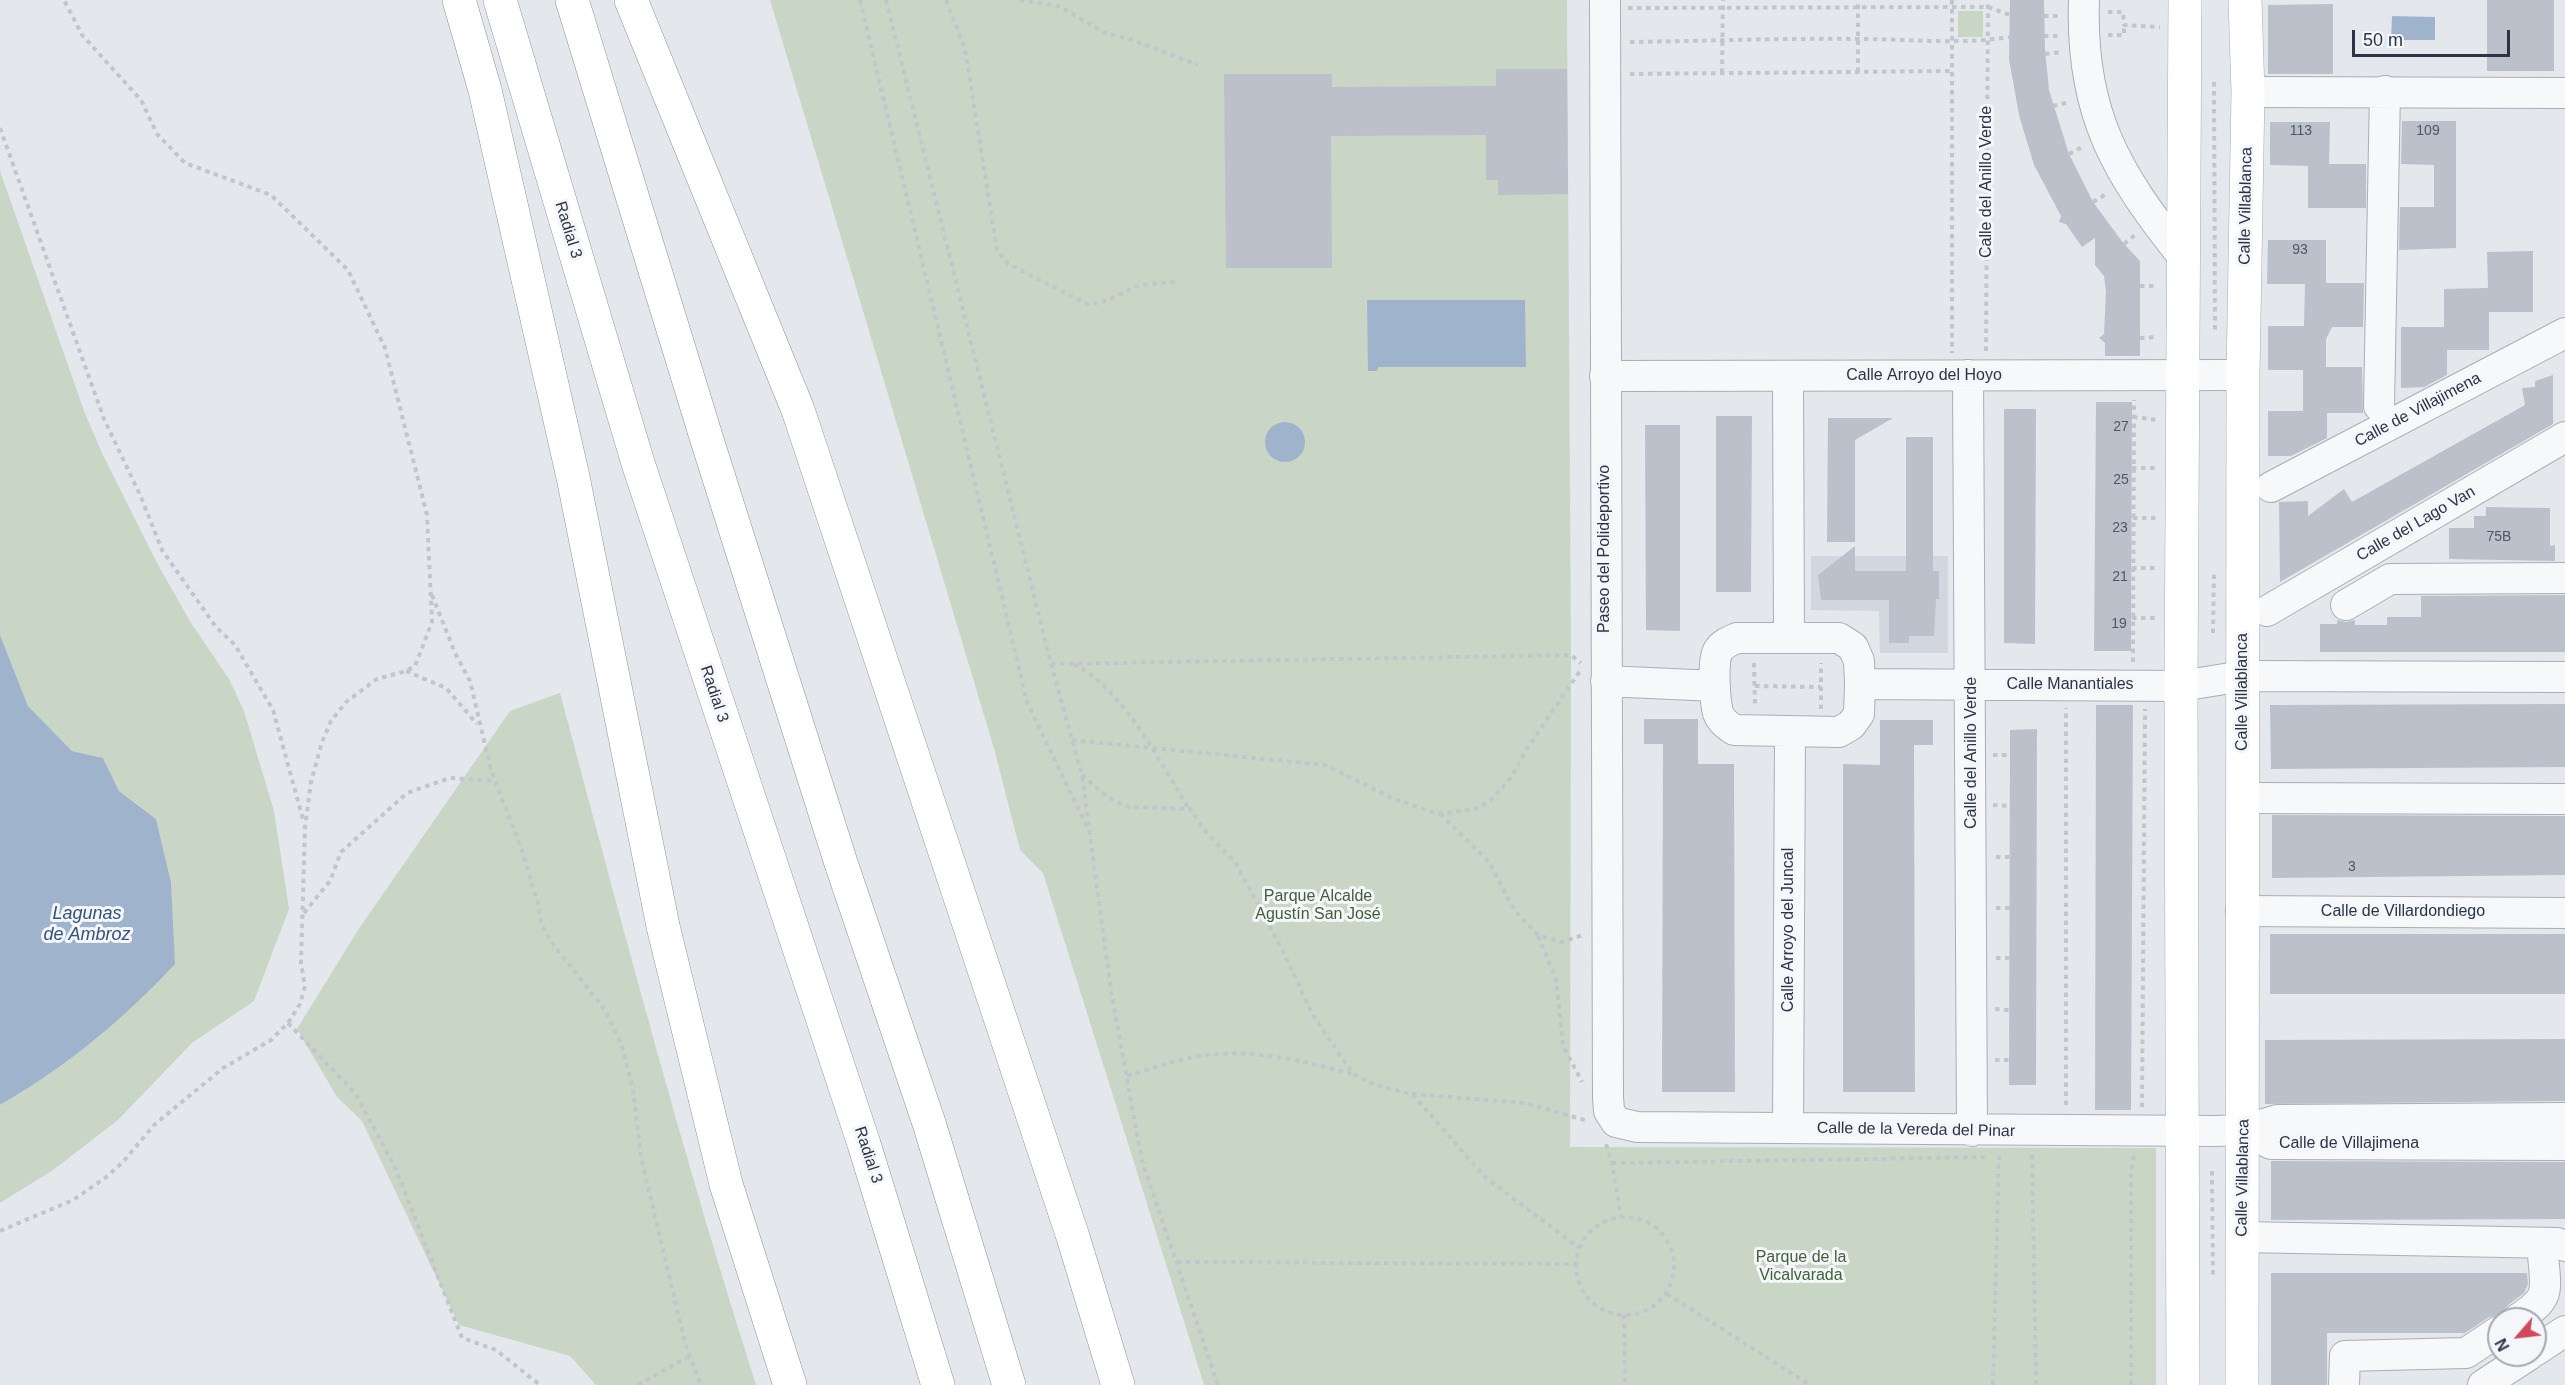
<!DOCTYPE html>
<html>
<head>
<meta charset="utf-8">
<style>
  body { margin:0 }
  #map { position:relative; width:2565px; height:1385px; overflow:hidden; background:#e4e7ec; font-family:Helvetica,sans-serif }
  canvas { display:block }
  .north { position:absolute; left:2487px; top:1307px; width:60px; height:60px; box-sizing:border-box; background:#f4f6f9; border:2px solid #a4a8b1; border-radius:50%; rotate:242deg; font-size:16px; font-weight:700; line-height:24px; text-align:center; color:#2b3445 }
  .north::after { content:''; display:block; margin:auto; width:21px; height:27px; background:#d1495b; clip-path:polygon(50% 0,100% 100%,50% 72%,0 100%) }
  .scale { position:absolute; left:2352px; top:30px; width:158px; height:27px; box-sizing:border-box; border:3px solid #2b3445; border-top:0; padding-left:8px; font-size:18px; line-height:21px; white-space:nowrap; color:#2b3445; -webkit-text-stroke:4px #f4f6f9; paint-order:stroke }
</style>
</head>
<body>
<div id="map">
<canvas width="2565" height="1385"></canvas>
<div class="north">N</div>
<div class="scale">50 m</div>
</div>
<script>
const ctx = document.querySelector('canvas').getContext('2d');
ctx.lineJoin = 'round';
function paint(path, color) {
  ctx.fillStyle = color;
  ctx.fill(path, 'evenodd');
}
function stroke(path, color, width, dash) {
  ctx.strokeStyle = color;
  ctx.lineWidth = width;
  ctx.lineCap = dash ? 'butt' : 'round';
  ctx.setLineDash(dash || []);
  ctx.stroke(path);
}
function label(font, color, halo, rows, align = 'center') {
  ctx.font = font + ' Helvetica,sans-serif';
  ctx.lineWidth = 6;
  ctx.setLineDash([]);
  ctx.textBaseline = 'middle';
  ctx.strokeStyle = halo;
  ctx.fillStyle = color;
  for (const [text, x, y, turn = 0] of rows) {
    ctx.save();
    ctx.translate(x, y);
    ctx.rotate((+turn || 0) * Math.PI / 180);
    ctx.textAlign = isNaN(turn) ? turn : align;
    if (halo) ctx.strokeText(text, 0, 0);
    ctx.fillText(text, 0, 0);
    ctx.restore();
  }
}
paint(new Path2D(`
  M1811,556H1948V653H1880L1879,611L1811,610Z`), '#d2d6de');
paint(new Path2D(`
  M770,0H1567L1571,655L1570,1147L2156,1148V1385H1204L1043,873L1020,850L995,752Z
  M1958,11H1983V37H1958Z
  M0,171L84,411L102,453L156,561L191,623L229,679L244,711L274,811L289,909L254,1001L192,1043L118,1120L53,1170L0,1203V1105C66,1067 123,1020 174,964L171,882L156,819L119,791L103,758L72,751L28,706L0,635Z
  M560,693C622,925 683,1156 756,1385H596L570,1356L459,1325L362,1121L337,1097L297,1029L358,930L510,711Z`), '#c9d6c5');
paint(new Path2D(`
  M2392,16L2435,17V40H2391Z
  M1367,300H1525L1526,367H1378L1377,371H1368Z
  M1265 442a20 20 0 1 1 40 0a20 20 0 1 1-40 0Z
  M0,635L28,706L72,751L103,758L119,791L156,819L171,882L175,964C123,1020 66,1067 0,1105Z`), '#9fb4cc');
paint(new Path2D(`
  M2010,0H2044L2045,49L2049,90L2069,154L2093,202L2124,244L2140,261V356H2105V343L2099,338L2104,334L2106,291L2104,276L2095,265V238L2082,247L2066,224L2059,222L2061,216L2034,165L2019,115L2009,59Z
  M2487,0H2554V71H2487Z
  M2333,4V74H2268V5Z
  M1496,69H1567L1568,194L1498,195V180H1486V135L1331,136L1332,268H1226L1224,74H1332V87L1496,86Z
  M2402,121H2456V248L2399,250L2400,207H2434V165L2401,164Z
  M2270,122H2330L2329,164H2366V208H2308V166L2270,165Z
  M2268,240H2326V283H2364L2363,327H2332L2326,339V367H2362L2363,413H2327V438L2291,456H2268V411H2303V370H2268V326H2304L2305,284H2267Z
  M2533,251V312H2489V350H2447V375L2424,387L2401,388V327H2444V289L2488,288L2487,252Z
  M2553,375V424L2280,582L2279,502L2308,501V516L2344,489L2352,502L2525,405L2522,388L2535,387V381Z
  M2096,402H2132L2131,651H2094Z
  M2004,409H2036L2035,644L2004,643Z
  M1716,416H1752L1751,592H1716Z
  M1828,418H1893L1855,440V542H1827Z
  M1645,425H1680V631L1646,630Z
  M1906,437H1933V571H1939V599H1936L1934,636H1909V643H1889V600H1821L1818,575L1855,546V571H1906Z
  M2486,507L2550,508V546L2555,545V561L2449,559V528H2474V516H2486Z
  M2565,595V652H2320V624H2337V620L2346,622L2355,620V625H2387V617H2421V596Z
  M2565,704V767L2271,769L2270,705Z
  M2096,705H2133L2131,1110H2095Z
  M1644,719H1698V764H1734L1735,1092H1662L1663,744H1644Z
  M1880,720H1933V745H1914L1915,1092H1843V764L1880,765Z
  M2037,729L2036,1085H2009L2010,730Z
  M2272,815L2565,816V875L2272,878Z
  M2270,934H2565V994H2270Z
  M2565,1039V1101L2265,1104V1040Z
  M2271,1161L2565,1162V1219L2271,1220Z
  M2271,1273H2527L2528,1284L2524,1293L2508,1305L2502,1314L2489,1317L2465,1333H2327V1385H2271Z`), '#bbc0ca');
const minor = new Path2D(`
  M1605,0L1608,1097L1609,1111L1616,1122L1637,1127L2214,1131L2244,1130L2277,1120L2565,1118
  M2084,0C2080,113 2116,173 2184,258
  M2248,92L2565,93
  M1968,375L1972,1131
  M1605,376L2243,375
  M1788,376L1789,638
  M2379,406L2385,91
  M2271,487L2565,333
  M2346,605L2390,579L2565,578
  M2267,611L2565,437
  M1737,638H1839L1853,647L1859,661L1860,684L1859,714L1851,725L1839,732L1734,730C1727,725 1721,721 1718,713C1715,701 1712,661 1718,651C1722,644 1730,641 1737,638Z
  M1606,681L1715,686
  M1860,684L2181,686L2243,676L2565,677
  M2242,798L2565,799
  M2241,911L2565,913
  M1788,1128L1790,732
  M2244,1130L2271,1144L2565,1145
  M2242,1237L2557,1243L2565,1246
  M2518,1319C2551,1297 2546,1292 2543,1255
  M2535,1351L2565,1331
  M2344,1385L2345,1356L2466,1353L2499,1331
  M2483,1385L2529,1355`);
const major = new Path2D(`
  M2183,1385L2181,686L2185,0
  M2242,1385L2243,375L2248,92L2245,0`);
const highway = new Path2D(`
  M459,0L485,90L573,477L663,926L726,1184L790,1385
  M500,0L638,463L864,1144L938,1385
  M572,0L707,440L841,863L929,1123L1009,1385
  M631,0L798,410L1073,1237L1118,1385`);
stroke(minor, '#a9aeb7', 32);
stroke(major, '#a3abb8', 34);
stroke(highway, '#8b94a3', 34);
stroke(new Path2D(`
  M860,0L1027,702L1089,831
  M886,0L1051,664L1082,775L1111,991L1142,1161L1218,1385
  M946,0L965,49L997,250L1008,264L1089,305L1105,301L1140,285L1175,282
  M1020,0L1059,6L1107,34L1127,38L1198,65
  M1952,0V353
  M1628,8L1988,7L2010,15
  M2108,12H2123L2124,25L2160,27
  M2044,16H2062
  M2108,35H2124V25
  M2044,36H2061
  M1630,42C1707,41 1783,38 1859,39C1909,39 1961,45 2010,37
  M2045,54L2062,52
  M1858,72V0
  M1722,73L1723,0
  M1630,74L1953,71
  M2214,82L2215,333
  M2053,106L2070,102
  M0,128L104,419L141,497L162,550L216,627L235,645L273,710L304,823
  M2069,154L2084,146
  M2093,202L2108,193
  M2124,244L2135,235
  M2140,286H2158
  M2140,338L2157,337
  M1986,351L1988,0
  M2133,417L2158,420
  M2132,468H2158
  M2133,518H2158
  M2132,568H2158
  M432,595L455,653L470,681L491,770L521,848L539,907L541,924L552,943L605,1010L622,1046L633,1089L641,1157L685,1343L701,1385
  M2132,618H2157
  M2213,633L2214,571
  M2133,662L2134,400
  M1754,663L1755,707
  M1051,664L1571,655L1581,663
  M1074,664C1124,690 1159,761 1189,809
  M406,671L446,688L477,724
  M1755,686L1821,687
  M1821,709V663
  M1072,740L1325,765L1394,799L1439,814L1475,809L1489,802L1510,779L1526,750L1582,668
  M1993,755H2011
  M1082,775L1107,797L1128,807L1190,809L1205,831L1235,862L1285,955L1312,1014L1353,1074L1375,1085L1412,1094L1485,1177L1579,1248
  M1993,805L2010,806
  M1440,814L1489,862L1514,910L1538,935L1561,942L1583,935
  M1996,857H2010
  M1996,908H2010
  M304,913L330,881L341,852L407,793L450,778L495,781
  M1538,936L1556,979L1563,1046L1582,1082
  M1996,958H2010
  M1995,1009L2009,1010
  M288,1023L355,1093L395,1167L462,1338L496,1350L540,1385
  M1995,1060H2009
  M1127,1076C1149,1070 1171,1061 1194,1057C1247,1047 1301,1060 1352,1074
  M1412,1094L1525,1103L1588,1121
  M2066,1105V708
  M2142,1107L2145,709
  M1606,1144L1612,1163L1621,1217
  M2032,1155L2036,1385
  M1612,1163L1989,1157
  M2212,1171L2213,1279
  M1576 1266a49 49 0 1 1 98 0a49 49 0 1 1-98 0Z
  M0,1231L73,1200L105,1178L123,1162L154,1125L223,1068L271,1040L288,1023L300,1004L305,986L301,963L305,827L311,782L322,742L331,721L346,702L377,679L406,671L415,666L432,622L427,515L385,348L348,270L271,195L185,163L157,134L141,100L82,35L64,0
  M1177,1262L1576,1264
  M1667,1294L1810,1385
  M1624,1315L1625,1385
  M638,1385L690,1356
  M1993,1385L1999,1152
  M2131,1385V1173L2134,1155`), '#c2c5cb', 4, [4.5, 4.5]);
stroke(minor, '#f7f8fa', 30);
stroke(major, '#fff', 33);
stroke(highway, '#fff', 33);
label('14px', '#4f5766', null, [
  ["113",2301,131],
  ["109",2428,131],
  ["93",2300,250],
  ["27",2121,427],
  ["25",2121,480],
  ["23",2120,528],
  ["75B",2499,537],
  ["21",2120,577],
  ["19",2119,624],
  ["3",2352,867]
]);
label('16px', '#2b3445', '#f4f6f9', [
  ["Calle del Anillo Verde",1987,182,-90],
  ["Calle Villablanca",2246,206,-89],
  ["Radial 3",568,230,73],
  ["Calle Arroyo del Hoyo",1924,376],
  ["Calle de Villajimena",2418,410,-28],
  ["Calle del Lago Van",2416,524,-30],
  ["Paseo del Polideportivo",1605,549,-90],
  ["Calle Manantiales",2070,685],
  ["Calle Villablanca",2243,692,-90],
  ["Radial 3",714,694,72],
  ["Calle del Anillo Verde",1972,753,-90],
  ["Calle de Villardondiego",2403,912],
  ["Calle Arroyo del Juncal",1789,930,-90],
  ["Calle de la Vereda del Pinar",1916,1130,1],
  ["Calle de Villajimena",2349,1144],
  ["Radial 3",868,1155,72],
  ["Calle Villablanca",2243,1178,-89]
]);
label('16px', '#3f6138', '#f4f6f9', [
  ["Parque Alcalde",1318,897],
  ["Agustín San José",1318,915],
  ["Parque de la",1801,1258],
  ["Vicalvarada",1801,1276]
]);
label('italic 18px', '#34527a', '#f4f6f9', [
  ["Lagunas",87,914],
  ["de Ambroz",87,935]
]);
</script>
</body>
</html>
